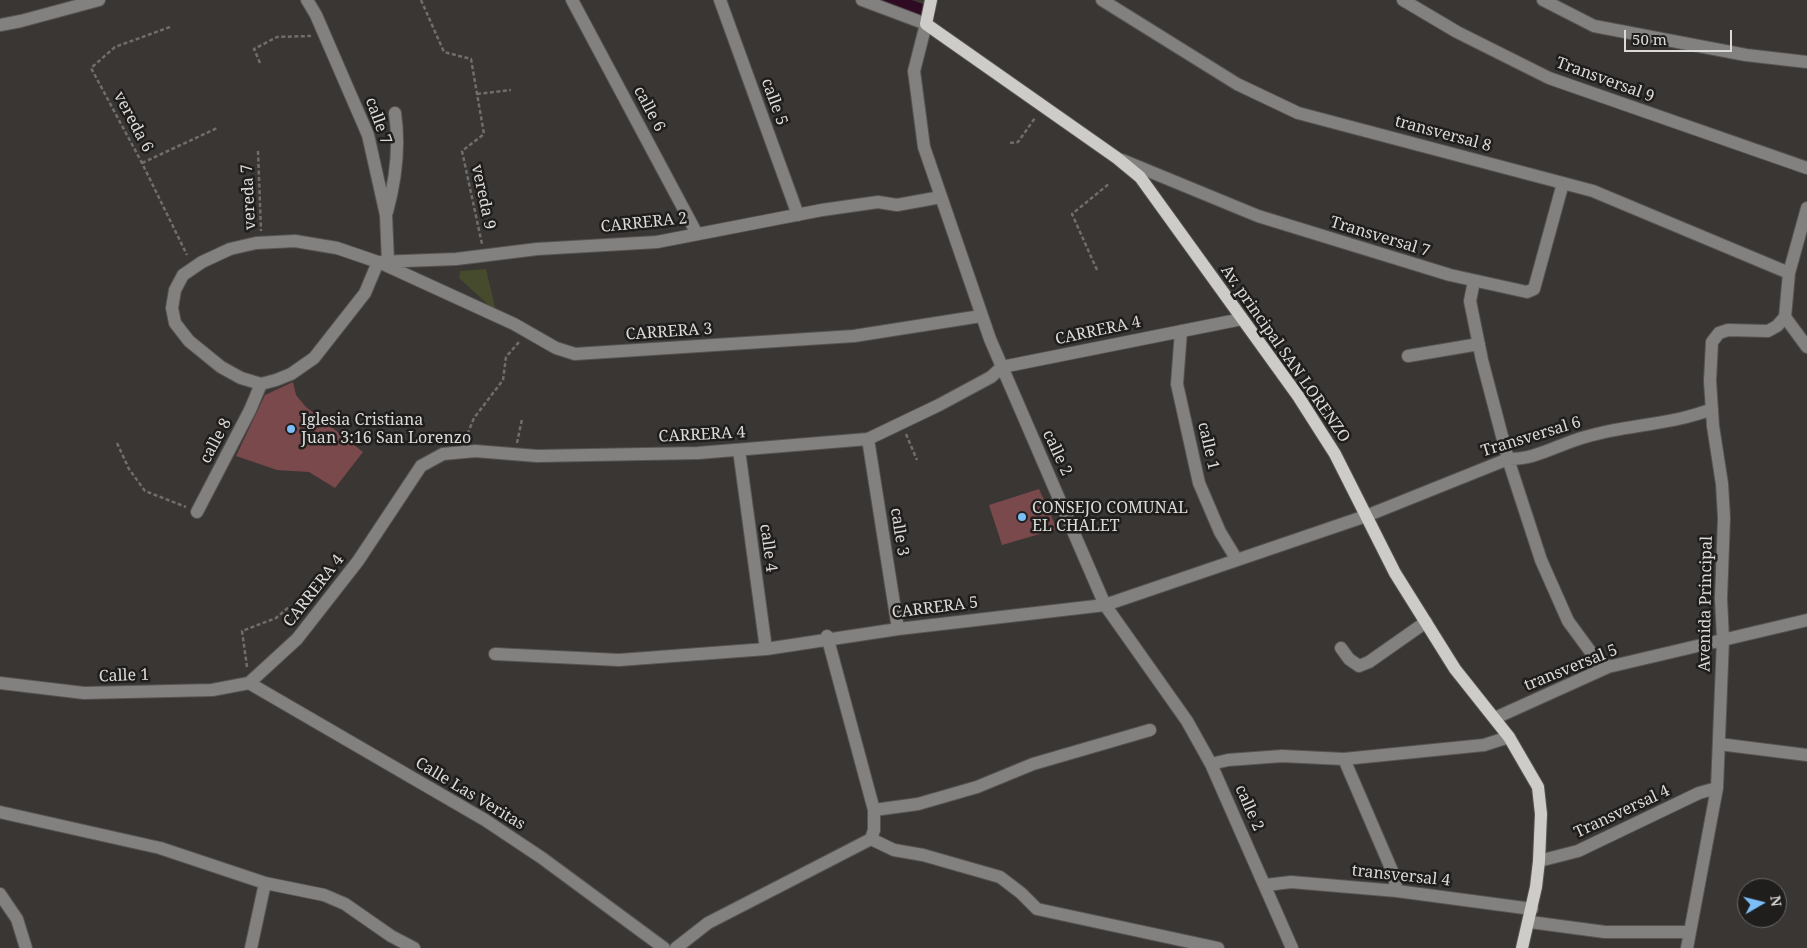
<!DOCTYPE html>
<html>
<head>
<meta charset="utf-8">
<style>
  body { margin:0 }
  #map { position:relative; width:1807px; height:948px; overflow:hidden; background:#393634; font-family:"Noto Serif",serif }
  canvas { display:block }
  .north { position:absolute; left:1737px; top:878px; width:50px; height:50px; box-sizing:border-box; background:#1f1e1d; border:1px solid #6b6968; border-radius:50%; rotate:82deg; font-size:14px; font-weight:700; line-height:20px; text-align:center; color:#dcdad9 }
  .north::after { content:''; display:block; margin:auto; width:18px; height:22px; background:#7bbef8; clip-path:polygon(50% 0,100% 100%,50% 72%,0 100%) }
  .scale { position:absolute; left:1624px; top:30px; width:108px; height:22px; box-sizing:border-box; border:2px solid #dcdad9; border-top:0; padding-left:6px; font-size:15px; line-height:18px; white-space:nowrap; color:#dcdad9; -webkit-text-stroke:4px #1f1e1d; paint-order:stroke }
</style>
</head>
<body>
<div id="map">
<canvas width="1807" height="948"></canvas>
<div class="north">N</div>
<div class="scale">50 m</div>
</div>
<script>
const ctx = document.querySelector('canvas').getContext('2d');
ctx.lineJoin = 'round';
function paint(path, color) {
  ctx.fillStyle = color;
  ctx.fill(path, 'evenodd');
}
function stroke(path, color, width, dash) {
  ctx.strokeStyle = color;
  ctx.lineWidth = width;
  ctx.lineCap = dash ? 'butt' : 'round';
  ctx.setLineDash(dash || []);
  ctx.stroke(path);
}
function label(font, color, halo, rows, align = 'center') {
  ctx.font = font + ' "Noto Serif",serif';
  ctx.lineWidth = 5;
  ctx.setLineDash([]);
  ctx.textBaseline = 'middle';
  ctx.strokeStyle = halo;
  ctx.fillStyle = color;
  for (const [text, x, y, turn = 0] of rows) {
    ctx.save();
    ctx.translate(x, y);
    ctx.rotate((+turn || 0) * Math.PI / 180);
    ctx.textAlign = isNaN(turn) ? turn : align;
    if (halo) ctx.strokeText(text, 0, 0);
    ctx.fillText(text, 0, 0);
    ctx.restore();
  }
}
paint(new Path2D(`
  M486,269L495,307L493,309L459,278L460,271Z`), '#464b2d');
stroke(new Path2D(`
  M890,0L928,14`), '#2f0b23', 15);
paint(new Path2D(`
  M293,382L296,395L306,407L363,452L335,488L309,472L277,470L236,456L265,395Z
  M1039,489L1057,529L1002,545L989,505Z`), '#7a494b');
const minor = new Path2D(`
  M307,0L316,15L368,135L386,215L388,262
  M572,0L697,234
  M720,0L798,215
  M862,0L926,24L914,71L924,147L990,339L1105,605L1187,721L1211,764L1292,948
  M1102,0L1237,84L1298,113L1593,191L1789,273
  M1403,0L1457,32L1549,78L1807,168
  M1543,0L1594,26L1746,55L1807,62
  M0,25L21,21L99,0
  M1122,160L1258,216L1450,275L1527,292L1534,289L1563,183
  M1807,208L1789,273L1785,317L1807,347
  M387,212C396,179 400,147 395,113
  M378,262L365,293L314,358L291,374L276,380L261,384L241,378L221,367L189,341L175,323L172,308L175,290L183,275L202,262L230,249L256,243L295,241L337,248L378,262L456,259L537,249L657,242L822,210L878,202L897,205L941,197
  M383,264L514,324L556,348L575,354L854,336L981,316
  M1474,281L1470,301L1482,360L1508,459L1541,560L1568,621L1590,651L1608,667
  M1181,331L1177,384L1199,483L1220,532L1237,560
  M1408,356L1479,344
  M868,439L898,629
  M739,450L766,649
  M197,512L250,410L261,384
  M1341,648L1349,659L1359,666L1369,662L1426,622
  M495,654L619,660L766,649L898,629L1105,605L1366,516L1508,459C1535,460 1559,444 1585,437C1627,424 1668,426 1712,409
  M0,683L84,693L212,690L249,683
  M249,683L297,639L358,561L421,466L443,454L475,451L537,456L698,453L868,439L939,405L991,377L1002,367L1242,319
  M249,683L485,820L542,858L664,948
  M1495,718L1608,667L1807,620
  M1719,744L1807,755
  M1344,759L1393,873L1397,891
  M1211,764L1228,760L1282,756L1344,759L1484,745L1509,737
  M874,810L918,804L977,787L1033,764L1150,730
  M0,812L160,848L265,883L324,895L345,904L391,936L414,948
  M871,839L894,850L923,855L1000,877L1021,893L1037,909L1218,948
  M1539,861L1578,851L1699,793L1717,788
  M1266,885L1291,882L1397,891L1532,909
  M0,894L17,919L26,948
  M1530,922L1605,932H1690
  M251,948L265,883
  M676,948L708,923L871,839L874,830V810L827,636
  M1687,948L1717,788L1723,639L1721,599L1724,518L1722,484L1713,426L1710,381L1712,342L1719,333L1728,330L1768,331L1777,326L1785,317`);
const major = new Path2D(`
  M931,0L926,24L1117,158L1140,177L1298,396L1335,454L1395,573L1455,669L1509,737L1538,787L1541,814L1539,861L1536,887L1522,948`);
stroke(minor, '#565452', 14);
stroke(major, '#565452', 14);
stroke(new Path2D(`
  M421,0L444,52L471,59L484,134L462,151L482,244
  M170,27L115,47L91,68L142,163L187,255
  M260,63L254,49L277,37L311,36
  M477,94L511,90
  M1010,143L1018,142L1035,118
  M258,151L261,231
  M142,163L217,128
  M1097,270L1072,214L1110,183
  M906,434L917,460
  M465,440L474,418L503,380L506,357L519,342
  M117,443L129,469L145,491L186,507
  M517,443L522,419
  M247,667L242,631L276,618L290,606`), '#706d6c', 2.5, [4, 2.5]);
stroke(minor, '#828180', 12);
stroke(major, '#ceccc9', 12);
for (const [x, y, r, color] of [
  [291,429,5,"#7bbef8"],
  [1022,517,5,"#7bbef8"]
]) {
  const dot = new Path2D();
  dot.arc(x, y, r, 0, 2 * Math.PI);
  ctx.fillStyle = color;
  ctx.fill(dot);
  stroke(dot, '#1f1e1d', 2);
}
label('16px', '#dcdad9', '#1f1e1d', [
  ["Transversal 9",1605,80,20],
  ["calle 5",774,102,70],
  ["calle 6",649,109,62],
  ["calle 7",378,121,70],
  ["vereda 6",133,122,62],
  ["transversal 8",1443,134,15],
  ["vereda 7",249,197,-93],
  ["vereda 9",483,197,78],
  ["CARRERA 2",644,223,-6],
  ["Transversal 7",1380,237,17],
  ["CARRERA 4",1098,331,-12],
  ["CARRERA 3",669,332,-4],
  ["Av. principal SAN LORENZO",1285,354,55],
  ["CARRERA 4",702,435,-3],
  ["Transversal 6",1531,437,-17],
  ["calle 8",216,441,-62],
  ["calle 1",1208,446,77],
  ["calle 2",1057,453,65],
  ["calle 3",899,532,81],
  ["calle 4",768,548,82],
  ["CARRERA 4",314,591,-52],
  ["Avenida Principal",1706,604,-89],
  ["CARRERA 5",935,608,-7],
  ["transversal 5",1571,668,-22],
  ["Calle 1",124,676,-2],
  ["Calle Las Veritas",470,794,31],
  ["calle 2",1249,808,66],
  ["Transversal 4",1622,812,-25],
  ["transversal 4",1401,876,6]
]);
label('16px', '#dcdad9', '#1f1e1d', [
  ["Iglesia Cristiana",301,420],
  ["Juan 3:16 San Lorenzo",301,438],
  ["CONSEJO COMUNAL",1032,508],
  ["EL CHALET",1032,526]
], 'left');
</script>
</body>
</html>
